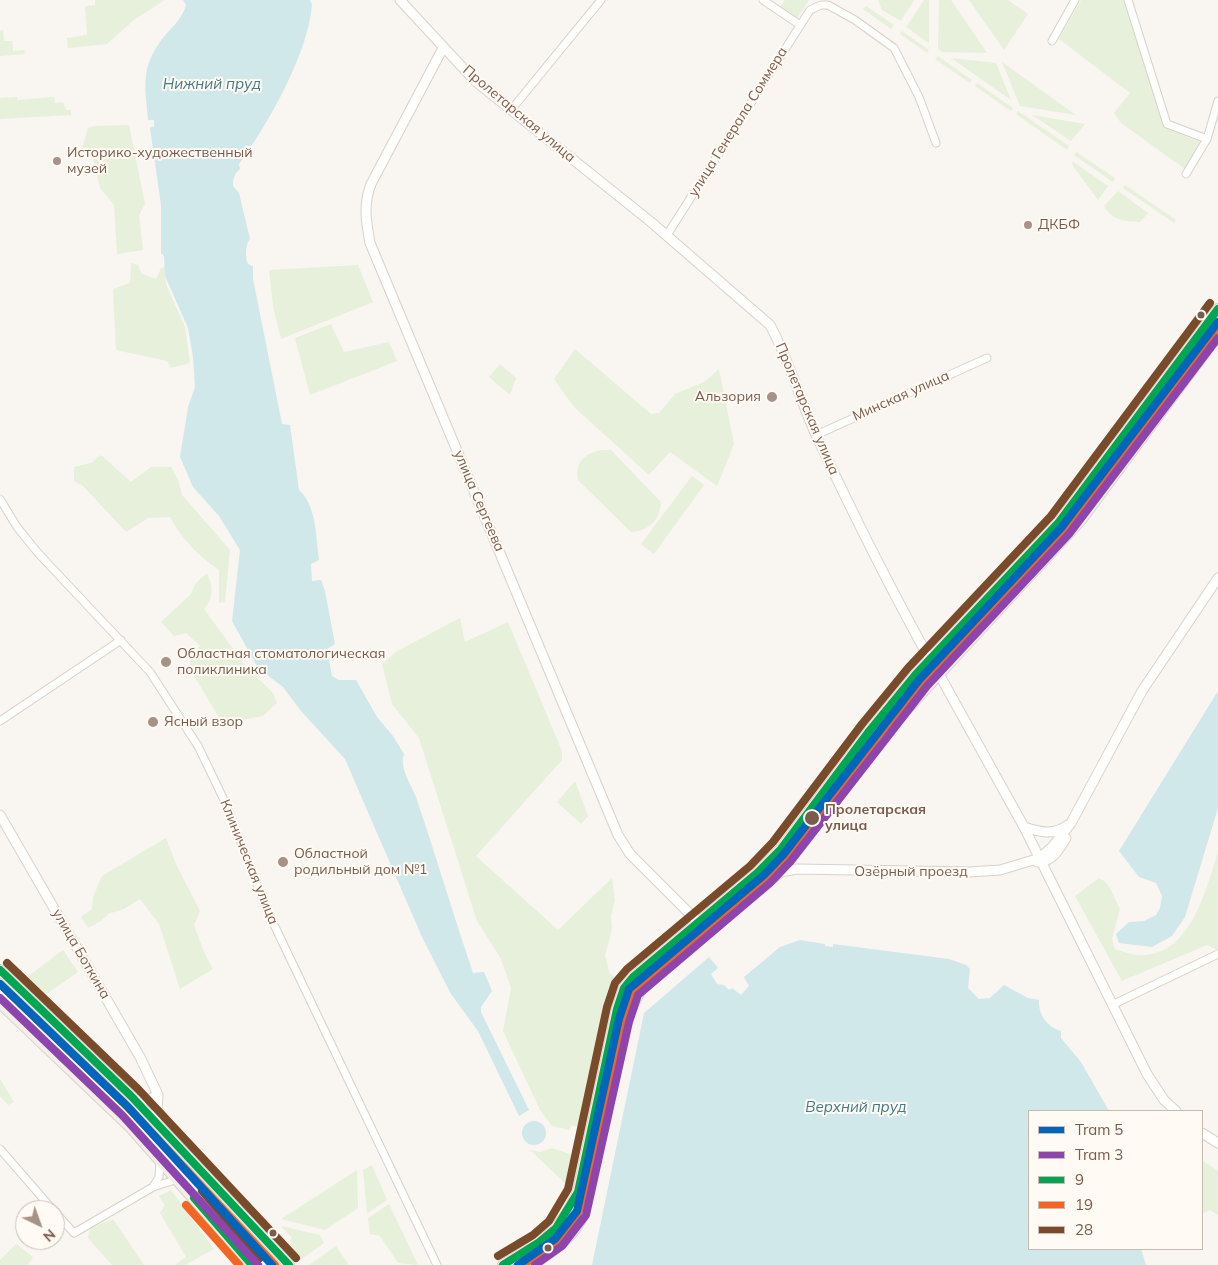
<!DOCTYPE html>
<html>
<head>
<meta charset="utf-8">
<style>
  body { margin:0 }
  #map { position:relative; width:1218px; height:1265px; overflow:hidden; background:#f9f5f0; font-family:Mulish,sans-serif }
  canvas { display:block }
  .legend { position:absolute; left:1028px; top:1110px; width:175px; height:140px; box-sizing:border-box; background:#fffaf3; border:1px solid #cabbb1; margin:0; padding:6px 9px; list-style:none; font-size:15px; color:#7a5c4d }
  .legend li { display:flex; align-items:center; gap:10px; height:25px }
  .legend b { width:25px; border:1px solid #cabbb1 }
  .north { position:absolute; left:15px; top:1200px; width:50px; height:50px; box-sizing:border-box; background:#fffaf3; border:1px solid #cabbb1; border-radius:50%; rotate:138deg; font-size:14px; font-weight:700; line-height:20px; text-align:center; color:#7a5c4d }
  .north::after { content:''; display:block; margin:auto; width:18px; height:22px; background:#a69286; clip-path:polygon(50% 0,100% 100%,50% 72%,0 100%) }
</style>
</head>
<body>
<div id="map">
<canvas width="1218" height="1265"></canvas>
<ul class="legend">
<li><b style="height:6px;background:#0065bd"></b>Tram 5</li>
<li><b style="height:6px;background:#8e44ad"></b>Tram 3</li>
<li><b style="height:6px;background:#00a651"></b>9</li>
<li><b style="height:6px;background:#f26522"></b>19</li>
<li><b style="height:6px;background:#7a4b2a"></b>28</li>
</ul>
<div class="north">N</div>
</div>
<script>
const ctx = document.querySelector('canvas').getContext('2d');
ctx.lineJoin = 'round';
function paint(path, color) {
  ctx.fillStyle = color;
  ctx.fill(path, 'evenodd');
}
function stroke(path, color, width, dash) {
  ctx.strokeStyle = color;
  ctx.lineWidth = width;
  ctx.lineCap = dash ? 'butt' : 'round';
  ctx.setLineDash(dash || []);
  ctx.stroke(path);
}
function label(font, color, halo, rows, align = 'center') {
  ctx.font = font + ' Mulish,sans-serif';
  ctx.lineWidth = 4;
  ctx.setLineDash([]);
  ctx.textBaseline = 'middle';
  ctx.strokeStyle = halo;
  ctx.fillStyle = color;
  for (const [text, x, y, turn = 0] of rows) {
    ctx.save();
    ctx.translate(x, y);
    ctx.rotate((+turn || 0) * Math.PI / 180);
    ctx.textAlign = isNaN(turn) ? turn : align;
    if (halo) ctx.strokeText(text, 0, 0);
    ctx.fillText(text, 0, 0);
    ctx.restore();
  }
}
paint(new Path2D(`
  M95,0H165L135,19L107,44L68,48L67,38L87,35L85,6L95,5Z
  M785,0H809L797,18L780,7Z
  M878,0H914L901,21L882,10Z
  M924,0H929V43L906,27Z
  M939,0H951L987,53L942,52L938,48Z
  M969,0H1008L1028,14L1004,50Z
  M1081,0H1127L1166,128L1200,142L1185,169L1121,123L1114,113L1130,93L1059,39Z
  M866,6L894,25L891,29L863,9Z
  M3,30L4,41H12L13,51L24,50L25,54L0,56V31Z
  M902,31L929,50L927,53L900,34Z
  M938,56L972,80L970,83L935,59Z
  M951,58L996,63L1011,100Z
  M1002,62L1076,115L1020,106Z
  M977,83L1013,108L1011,111L975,86Z
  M17,97V100L54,97L55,103L63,102L66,110H71V115L0,119V98Z
  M1018,111L1069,146L1067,150L1016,114Z
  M1032,115L1085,124L1071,141Z
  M129,125L145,204L139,215L143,250L117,254L114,205L100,188L93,158L81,151L88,128L94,126Z
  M1076,152L1115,178L1113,182L1074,155Z
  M1072,161L1108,186L1098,200L1073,166Z
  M1125,185L1176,220L1174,223L1123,188Z
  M1118,191L1148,213L1140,222C1124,221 1113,221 1104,206Z
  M131,263L138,265L142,274L156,279L161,268L165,267L166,284L185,327L190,363L171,368L167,361L116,350L113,289L130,283Z
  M358,265L373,302L281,339L273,306L269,270Z
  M331,324L344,352L389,342L397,361L310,395L295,338Z
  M575,349L651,414L659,413L675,394L704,382L719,369L734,444L717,486L670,452L649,475L574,407L554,379Z
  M500,364L516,378L510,395L489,377Z
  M603,450H611L661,502C660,520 649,531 631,532L578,480C575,461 585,453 603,450Z
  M101,455L131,482L151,467H171L179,482L182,495L230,550L225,602L219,603V570C198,556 182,539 170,517L148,518L126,532L83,486L74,481V467L91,463Z
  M692,476L704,485L654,554L641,544Z
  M207,573C213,587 214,597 204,609L244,664L273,693L277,703L263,716L223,724L190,669V655L200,646L186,633L174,636L161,622L191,594L195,584Z
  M460,618L465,642L508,622L562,751V760L476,856L558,930L612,878L615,900L611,916L612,930L605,955L609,972L614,977L586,1106L579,1127L571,1125L569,1130L552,1126L540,1110L503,1031L511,988L501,959L477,921L419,738L392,704L382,664L397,651Z
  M575,781L588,816L581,824L557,802Z
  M166,838L176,864L200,911L194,925L204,952L213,969L180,989L159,924L140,899L124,909L108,914L101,921L88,928L81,917L92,909L93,897L102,876Z
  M1218,853V950L1207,945L1122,981L1075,896L1099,878C1112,884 1113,897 1120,909L1112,939L1115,949C1122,951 1130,954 1137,955C1190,959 1205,891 1218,853Z
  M63,950L78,972L48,993H41L27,977Z
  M0,1079L14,1102L8,1105L0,1096Z
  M552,1148L578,1157L571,1189L530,1150L540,1152Z
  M1202,1160L1218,1171V1215L1210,1210L1202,1214Z
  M372,1165L387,1200L367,1213L363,1170Z
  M357,1170L358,1208L325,1230L281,1219Z
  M171,1190L214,1249L185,1265H175L186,1257L160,1213L165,1205L159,1196Z
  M389,1204L418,1265L398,1263L380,1236L370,1234L368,1218Z
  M113,1219L144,1265H112L88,1238L90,1228Z
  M281,1226L320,1235L324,1243L299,1261L290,1241L292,1238Z
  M16,1244L33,1257L28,1265H0V1260Z
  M336,1246L349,1265H309Z`), '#e7f0db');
paint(new Path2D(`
  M183,0H310L312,5C308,54 268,124 239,164L240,169C234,174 233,179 233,186L239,193L250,239C245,245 245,257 248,264L253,266V279L282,424L290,425L299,490C317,506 316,538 319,560L311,564L312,581L321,580L325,591L335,644L327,649L332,676L339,680H356L377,717L393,736L404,754C399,768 411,784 416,797C436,856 453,914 473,973L484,972L492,991L481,1007V1012L529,1110L519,1116L478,1031L451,994L422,937L345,759L301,711L283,687L258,668L232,621L240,550L219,516L193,487L180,457L188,407L195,387L193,357L188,328L165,276L164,256L161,253V205L150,128L154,126V120H148C146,90 140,72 158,45C167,30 181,23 186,5Z
  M1218,691V808L1185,917L1172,936L1152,947L1119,943L1116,934L1129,922L1144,921L1156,915L1160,908L1162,896L1156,883L1139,877L1119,851Z
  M800,940L825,944V946L833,947V944L949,959L966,965L970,969L968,988L979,999L990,998L1004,985L1028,998L1039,1000C1038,1014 1047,1027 1061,1031V1038L1081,1062L1109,1111H1029V1249H1141L1146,1265H592L644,1013L709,957L718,968L711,974L717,984L724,985L729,990L732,988L741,995L749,986L744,977L780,947Z
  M522 1133a12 12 0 1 1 24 0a12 12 0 1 1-24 0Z`), '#d0e8ea');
const street = new Path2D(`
  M763,0L800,25
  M1128,0L1167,124L1207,139
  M1052,41L1075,0
  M511,110L601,0
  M1186,174L1207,139L1218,101
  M667,235L810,10L821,5H828L855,20L894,48L919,97L936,143
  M816,435L987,358
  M0,499L17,527L38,553L150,672L198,746L226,804L266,908L437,1265
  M0,721L121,640
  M1114,1004L1218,954
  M0,1149L53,1210
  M153,1187L159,1177L160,1162
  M55,1212L74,1233L153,1187L178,1179`);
const secondary = new Path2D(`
  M400,0L475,81L651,222L770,325C789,360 800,400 817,437C852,512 889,586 929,658
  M443,48L371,184C363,205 366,221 370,243L618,835L630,854L697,921
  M939,674L1024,827L1147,1074L1164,1100L1176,1111
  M0,815L140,1057L158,1095
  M1024,827C1040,832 1053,836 1068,825
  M1037,862C1052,863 1059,849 1066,838
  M780,872L797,869L970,872L1000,870L1040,858L1053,846L1071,823L1142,691L1218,578
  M134,1099L148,1100L158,1095
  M156,1121L158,1095
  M1202,1133L1218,1143`);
const primary = new Path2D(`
  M0,970L131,1096L289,1265
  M0,1003L131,1128L252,1265
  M503,1265C541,1241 559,1235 578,1192L617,1009L624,988L633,977L757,873L781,849L870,730L916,674L1059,522L1218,309
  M532,1265C554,1250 574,1238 584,1213L625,1021L640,991L693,943L780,872L898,719L1081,520L1218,335`);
stroke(street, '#d7d1cb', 9);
stroke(secondary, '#d9d2cb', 11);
stroke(primary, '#dad1cc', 12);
stroke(street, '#fefefd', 7);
stroke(secondary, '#fefefd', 9);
stroke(primary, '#f3eee8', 10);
stroke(new Path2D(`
  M0,970L131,1096L289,1265
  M194,1198L252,1265
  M503,1265L538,1243L556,1228L578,1192L617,1009L624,988L633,977L757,873L781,849L870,730L916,674L1059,522L1218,309`), '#00a651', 8);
stroke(new Path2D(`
  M0,984L124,1103L275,1265
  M186,1205L239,1265
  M522,1265L545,1251L563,1235L572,1223L587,1196L627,1012L633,993L640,984L763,881L788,856L878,736L924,681L1067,528L1218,326`), '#f26522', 8);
stroke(new Path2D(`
  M7,963L138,1089L296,1258
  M202,1191L260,1258
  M498,1256L533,1235L549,1221L568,1189L607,1007L615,983L627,969L750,866L773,842L862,724L908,668L1051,516L1210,303`), '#7a4b2a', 8);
stroke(new Path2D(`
  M0,984L129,1108L272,1265
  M518,1265L555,1239L577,1211L619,1019L629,989L764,875L783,855L919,680L1061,528L1218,322`), '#0065bd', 8);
stroke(new Path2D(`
  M0,998L122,1115L258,1265
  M535,1265L562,1246L586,1215L629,1022L638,995L770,883L790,862L927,686L1069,534L1218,338`), '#8e44ad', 8);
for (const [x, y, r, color] of [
  [57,161,5,"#a69286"],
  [1028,225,5,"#a69286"],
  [1201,315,4.5,"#7a5c4d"],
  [772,397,6,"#a69286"],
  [166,662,6,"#a69286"],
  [153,722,6,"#a69286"],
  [812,818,8,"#7a5c4d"],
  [283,862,6,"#a69286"],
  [273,1233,4.5,"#7a5c4d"],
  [548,1248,4.5,"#7a5c4d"]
]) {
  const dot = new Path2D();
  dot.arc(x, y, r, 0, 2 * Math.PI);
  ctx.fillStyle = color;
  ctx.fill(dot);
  stroke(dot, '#fffaf3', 2);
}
label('14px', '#7a5c4d', '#fffaf3', [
  ["Пролетарская улица",519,114,40],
  ["улица Генерала Соммера",738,122,-58],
  ["Минская улица",901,396,-24],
  ["Пролетарская улица",807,409,67],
  ["улица Сергеева",479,501,67],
  ["Клиническая улица",249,862,68],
  ["Озёрный проезд",911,872],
  ["улица Боткина",81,954,60]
]);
label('14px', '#7a5c4d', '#fffaf3', [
  ["Историко-художественный",67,153],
  ["музей",67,169],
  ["ДКБФ",1038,225],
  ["Альзория",761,397,"right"],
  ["Областная стоматологическая",177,654],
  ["поликлиника",177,670],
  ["Ясный взор",164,722],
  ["Областной",294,854],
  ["родильный дом №1",294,870]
], 'left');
label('bold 14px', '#7a5c4d', '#fffaf3', [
  ["Пролетарская",825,810],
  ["улица",825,826]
], 'left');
label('italic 15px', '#437c86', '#fffaf3', [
  ["Нижний пруд",212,84],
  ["Верхний пруд",856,1107]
]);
</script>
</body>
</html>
